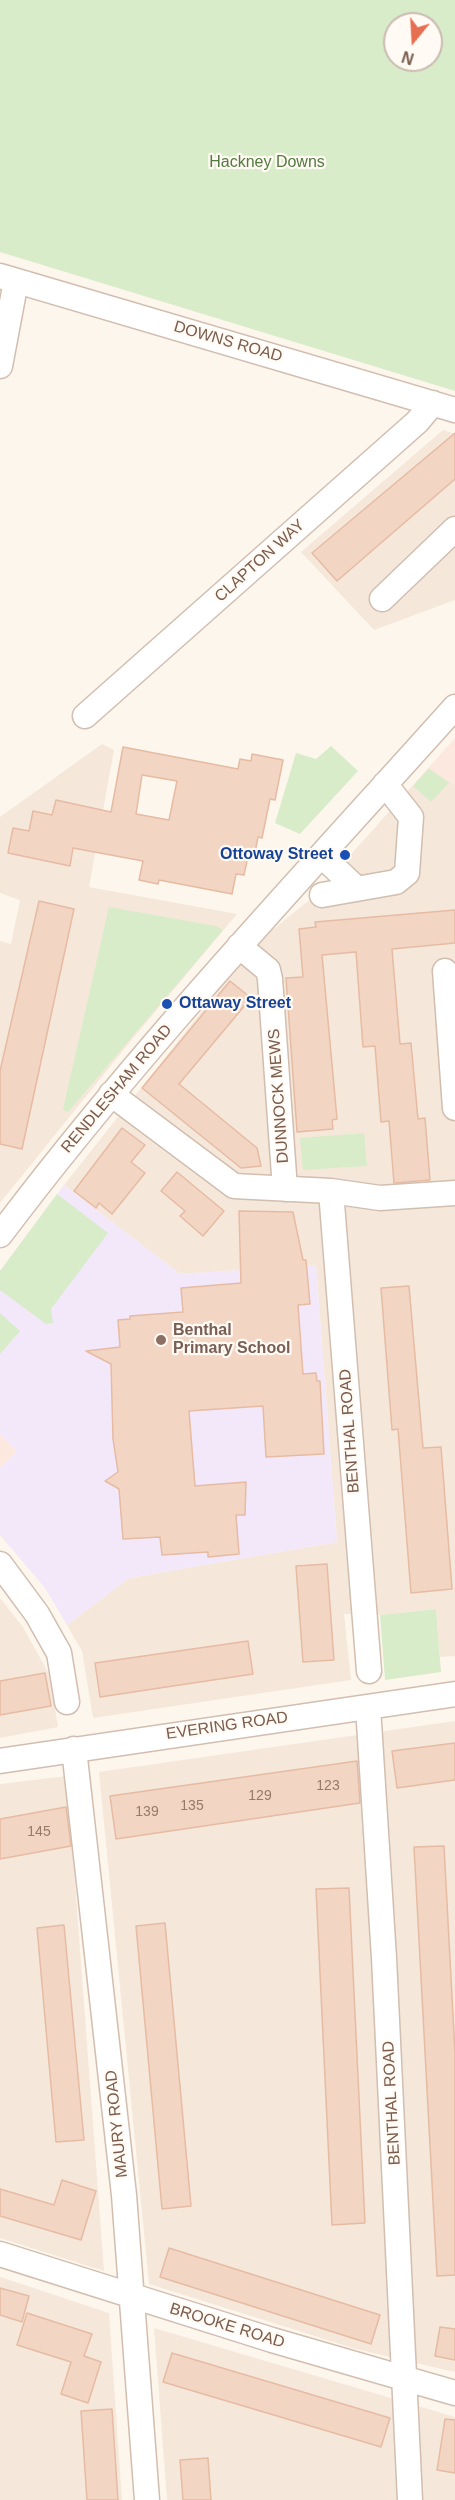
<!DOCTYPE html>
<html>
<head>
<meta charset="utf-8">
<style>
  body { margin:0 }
  #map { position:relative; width:455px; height:2500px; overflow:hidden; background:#fdf6ec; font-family:Arial,sans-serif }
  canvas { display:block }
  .north { position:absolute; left:383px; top:12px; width:60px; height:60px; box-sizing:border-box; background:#fffaf3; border:2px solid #cabbb1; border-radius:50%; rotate:198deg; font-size:16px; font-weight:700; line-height:24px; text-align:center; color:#7a5c4d }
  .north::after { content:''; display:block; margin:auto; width:21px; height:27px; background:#e76f51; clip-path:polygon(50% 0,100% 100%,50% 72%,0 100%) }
</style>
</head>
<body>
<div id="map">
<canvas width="455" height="2500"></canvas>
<div class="north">N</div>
</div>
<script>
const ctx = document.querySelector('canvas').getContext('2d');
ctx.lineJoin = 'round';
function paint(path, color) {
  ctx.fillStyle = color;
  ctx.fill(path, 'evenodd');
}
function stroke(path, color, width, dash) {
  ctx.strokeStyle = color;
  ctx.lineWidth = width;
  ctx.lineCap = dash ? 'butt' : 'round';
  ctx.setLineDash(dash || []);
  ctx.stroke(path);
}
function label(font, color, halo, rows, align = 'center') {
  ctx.font = font + ' Arial,sans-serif';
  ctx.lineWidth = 4.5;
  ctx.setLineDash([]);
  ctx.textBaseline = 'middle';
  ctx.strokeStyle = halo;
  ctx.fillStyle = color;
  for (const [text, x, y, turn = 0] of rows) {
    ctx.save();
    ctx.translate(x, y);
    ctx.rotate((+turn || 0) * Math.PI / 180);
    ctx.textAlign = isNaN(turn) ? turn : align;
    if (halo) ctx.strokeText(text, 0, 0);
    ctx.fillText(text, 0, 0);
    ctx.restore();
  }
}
paint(new Path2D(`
  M443,430L455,434V600L374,630L301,552Z
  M102,744L114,750L89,887L237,914L134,1037L0,1203V941L11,944L20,900L0,893V817Z
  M429,767L455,785V1656L440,1657L436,1609L380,1615L344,1614L351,1680L93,1718L82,1651L67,1625L129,1578L337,1542L316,1265L180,1274L64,1185L256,943L312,898Z
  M0,1598L23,1627L49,1674L58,1727L0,1738Z
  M455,1721V2372L356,2349L149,2284L99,1772Z
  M67,1776L104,2271L0,2238V1784Z
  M0,2277L109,2313L122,2500H0Z
  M154,2328L455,2417V2500H167Z`), '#f5e8da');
paint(new Path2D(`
  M455,738V785L429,767Z
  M0,1434L17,1451L0,1468Z`), '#fde8e0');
paint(new Path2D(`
  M64,1185L180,1274L316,1265L337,1542L129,1578L67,1625L45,1588L0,1535V1468L17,1451L0,1434V1271Z`), '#f3e8fa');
paint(new Path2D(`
  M0,0H455V391L0,252ZM395,24H431V60H395Z
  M331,746L358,771L300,834L275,823L296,753L316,759Z
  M429,769L449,783L431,802L413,786Z
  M109,907L216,926L223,930L68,1112L63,1109Z
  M364,1133L367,1166L303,1170L300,1138Z
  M57,1194L108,1233L51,1309L53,1323L46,1324L0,1290V1271Z
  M0,1313L20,1331L0,1354Z
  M436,1609L441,1672L385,1680L380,1615Z`), '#d8ecc9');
const building = new Path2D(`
  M455,433V479L337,581L312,553Z
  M123,747L238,769L240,759L251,761L252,754L283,760L275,800L270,799L262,838L258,837L254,857L248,856L244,875L236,874L232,894L159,880L158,884L139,880L143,861L73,848L70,866L8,853L13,828L29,831L33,811L52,815L56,800L111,812ZM142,775L177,781L169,820L136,814Z
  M39,901L74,909L22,1149L0,1144V1071Z
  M455,910V943L392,949L400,1044L411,1043L418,1119L425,1118L430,1180L394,1183L389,1121L381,1122L375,1046L363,1047L356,952L322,955L337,1119L332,1120L333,1129L297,1132L286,978L303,977L299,929L316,927L315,922Z
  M230,981L251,998L179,1084L257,1148L261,1166L241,1168L142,1088Z
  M122,1128L145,1145L131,1162L145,1173L112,1214L99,1203L96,1208L74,1191Z
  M177,1172L224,1211L203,1236L180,1216L185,1211L161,1191Z
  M239,1211L293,1212L303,1260H306L310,1304L298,1305L303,1374L316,1373L317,1381H320L324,1454L266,1457L263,1406L189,1411L195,1486L246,1482L245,1515H236L239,1554L208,1557V1552L162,1555L160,1537L123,1539L119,1489L105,1481L118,1472L113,1439L111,1364L86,1351L120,1347L118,1320L130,1319V1316L183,1312L181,1288L241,1283Z
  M409,1286L423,1448L441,1447L452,1589L411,1593L398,1429L392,1430L381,1288Z
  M327,1564L334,1660L303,1662L296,1566Z
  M248,1641L253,1674L100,1697L95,1663Z
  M45,1673L51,1706L0,1715V1681Z
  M455,1743V1780L397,1788L392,1751Z
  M357,1761L360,1803L116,1839L110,1796Z
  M66,1807L71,1846L0,1859V1819Z
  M444,1846L455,2053V2275L437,2276L414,1847Z
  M349,1888L365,2223L332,2225L316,1889Z
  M165,1923L191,2206L162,2209L136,1926Z
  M64,1925L84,2140L56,2142L37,1928Z
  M62,2180L96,2191L81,2240L0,2216V2189L54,2205Z
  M169,2248L380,2315L371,2344L160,2277Z
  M0,2288L29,2296L22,2322L0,2315Z
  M27,2313L92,2334L84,2356L101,2362L88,2403L61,2394L71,2362L17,2345Z
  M440,2327L455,2329V2360L435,2356Z
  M172,2353L390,2418L381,2447L163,2382Z
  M112,2409L118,2500H87L81,2411Z
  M445,2419L455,2420V2473L437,2470Z
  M208,2458L211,2500H183L180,2460Z`);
paint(building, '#f3d5c3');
stroke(building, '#e6bba3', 1.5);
const minor = new Path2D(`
  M0,276L455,410
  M0,366L16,281
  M382,599L455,529
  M85,716L417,422L433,403
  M322,856L355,887
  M322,895L396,882L407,873L411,817L385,784
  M239,946L268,970L270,979L285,1189
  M445,971L455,1108
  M111,1094L234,1186L331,1191L380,1198L455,1193
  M331,1191L369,1671
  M0,1235C140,1049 300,880 455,707
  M0,1564L37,1614L59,1653L67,1702
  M368,1707L384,1958L410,2500
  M74,1749L124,2195L147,2500
  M0,1761L455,1694
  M0,2254L272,2340L455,2393`);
stroke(minor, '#d1beb0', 27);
stroke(minor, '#fff', 24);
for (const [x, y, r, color] of [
  [345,855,6,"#1a4fb4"],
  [167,1004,6,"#1a4fb4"],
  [161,1340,6,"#8d6e63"]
]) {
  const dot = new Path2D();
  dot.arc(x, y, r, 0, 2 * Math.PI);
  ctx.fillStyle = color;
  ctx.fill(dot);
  stroke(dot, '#fffaf3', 2);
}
label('14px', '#987a6a', null, [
  ["123",328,1786],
  ["129",260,1796],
  ["135",192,1806],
  ["139",147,1812],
  ["145",39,1832]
]);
label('16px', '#537a41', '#fffaf3', [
  ["Hackney Downs",267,163]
]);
label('16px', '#7a5c4d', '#fffaf3', [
  ["DOWNS ROAD",228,342,16],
  ["CLAPTON WAY",260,561,-42],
  ["RENDLESHAM ROAD",117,1089,-50],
  ["DUNNOCK MEWS",279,1096,-94],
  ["BENTHAL ROAD",350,1431,-94],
  ["EVERING ROAD",227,1726,-8],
  ["BENTHAL ROAD",392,2103,-93],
  ["MAURY ROAD",117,2124,-96],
  ["BROOKE ROAD",227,2326,17]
]);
label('bold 16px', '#164399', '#fffaf3', [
  ["Ottoway Street",333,855],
  ["Ottaway Street",179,1004,"left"]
], 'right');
label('bold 16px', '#785e54', '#fffaf3', [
  ["Benthal",173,1331],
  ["Primary School",173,1349]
], 'left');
</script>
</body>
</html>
